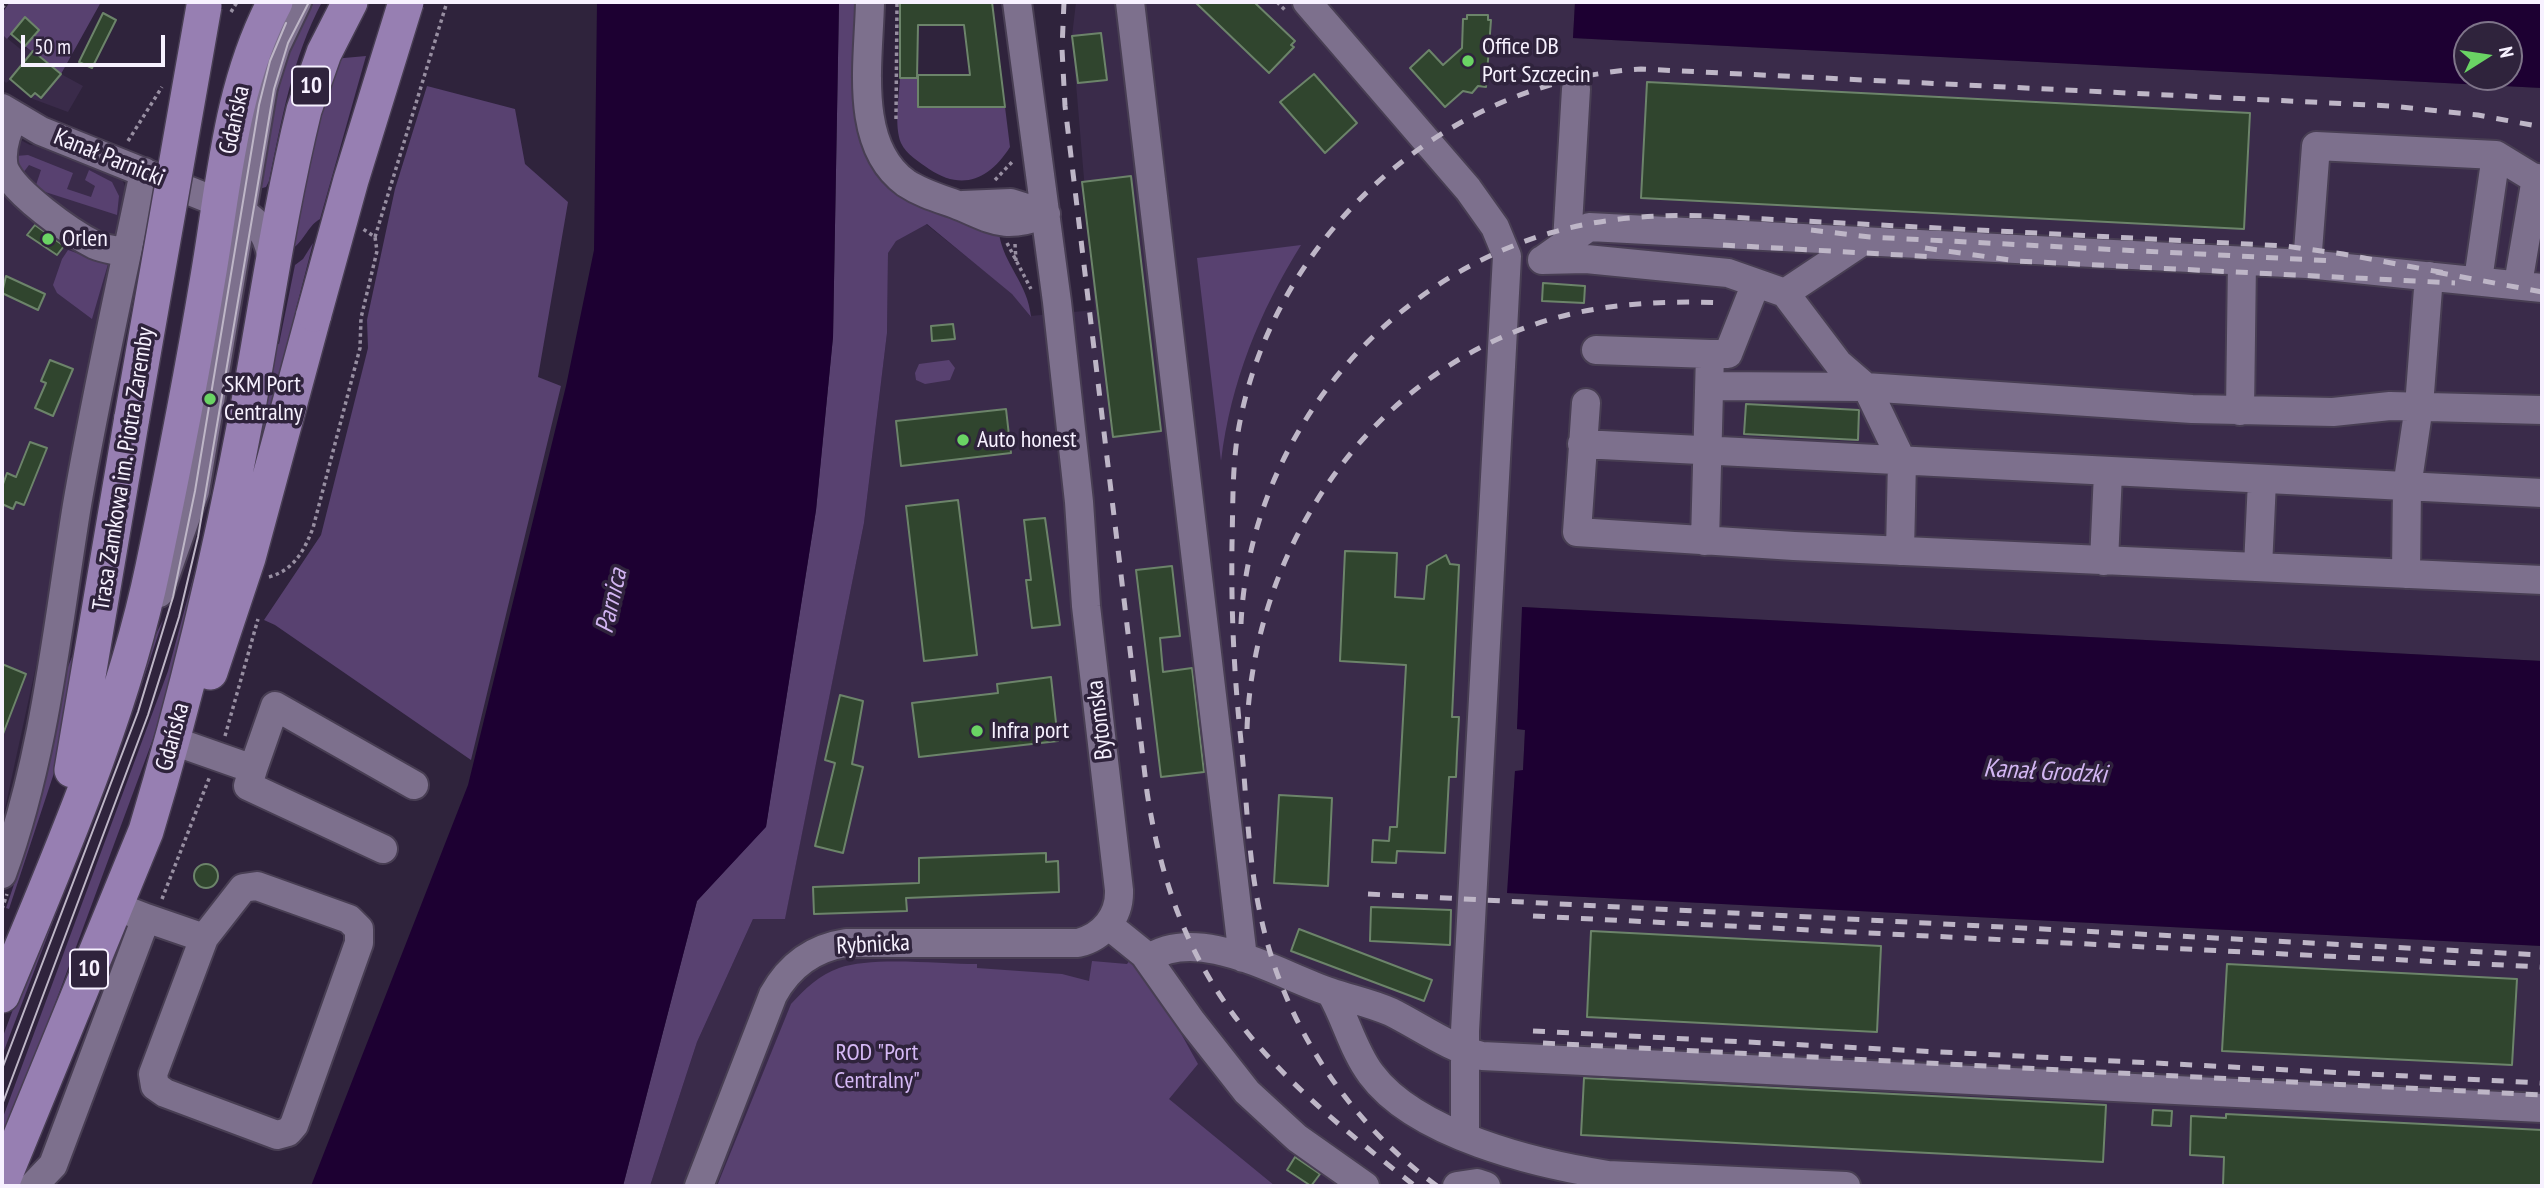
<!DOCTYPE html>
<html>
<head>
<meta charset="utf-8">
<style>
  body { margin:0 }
  #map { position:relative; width:2544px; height:1188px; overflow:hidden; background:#2f233c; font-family:"PT Sans Narrow",sans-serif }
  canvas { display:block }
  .frame { position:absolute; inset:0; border:4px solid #f7f1ff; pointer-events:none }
  .north { position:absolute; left:2453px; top:21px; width:70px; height:70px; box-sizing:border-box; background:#2f233c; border:2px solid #7f758a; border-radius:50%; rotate:78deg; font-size:19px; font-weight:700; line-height:28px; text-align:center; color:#f7f1ff }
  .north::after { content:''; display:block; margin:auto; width:24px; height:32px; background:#6ad364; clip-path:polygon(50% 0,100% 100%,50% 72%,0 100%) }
  .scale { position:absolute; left:21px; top:35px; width:144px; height:32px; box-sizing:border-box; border:4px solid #f7f1ff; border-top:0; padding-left:9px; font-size:21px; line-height:24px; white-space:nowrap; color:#f7f1ff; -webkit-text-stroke:5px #2f233c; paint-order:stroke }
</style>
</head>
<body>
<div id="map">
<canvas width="2544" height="1188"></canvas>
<div class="frame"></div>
<div class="north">N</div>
<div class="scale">50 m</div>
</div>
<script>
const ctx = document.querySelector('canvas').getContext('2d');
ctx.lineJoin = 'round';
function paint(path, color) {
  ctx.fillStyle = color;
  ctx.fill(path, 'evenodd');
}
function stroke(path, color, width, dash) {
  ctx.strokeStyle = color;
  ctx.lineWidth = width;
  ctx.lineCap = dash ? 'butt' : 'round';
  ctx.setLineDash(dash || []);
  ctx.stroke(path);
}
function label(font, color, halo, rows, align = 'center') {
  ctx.font = font + ' "PT Sans Narrow",sans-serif';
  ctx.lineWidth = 7;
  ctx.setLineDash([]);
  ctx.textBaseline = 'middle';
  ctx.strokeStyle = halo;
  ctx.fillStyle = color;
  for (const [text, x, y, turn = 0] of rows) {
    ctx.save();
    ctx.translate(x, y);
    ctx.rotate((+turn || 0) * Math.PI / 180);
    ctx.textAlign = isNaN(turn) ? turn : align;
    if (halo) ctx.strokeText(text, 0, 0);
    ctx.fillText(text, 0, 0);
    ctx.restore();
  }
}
paint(new Path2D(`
  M1076,2H1575L1573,38L2542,88V661L1523,607L1517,729L1525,730L1523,771H1515L1508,893L2542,946V1186H650L697,1042L753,919L785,918L864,523L887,333L888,246L922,221L1011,292L1030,316L1095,310L1072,36Z
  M2,34L24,52L29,47L61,74L83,86L68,112L33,99L10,80L6,83L2,79Z
  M2,130L30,145L43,146L114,171L122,179L129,196L85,381L48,611L2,822Z`), '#3a2b4a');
paint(new Path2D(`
  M10,2H101L61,74L25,46L39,30L25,18L7,39L2,34V13Z
  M314,2H322C292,59 282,118 269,181L266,187L259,189C271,125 279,58 314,2Z
  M839,2H861L867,153L999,233C1003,264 1028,283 1031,317L1012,294L927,224L896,241L888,253L887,333L864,523L785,919H753L697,1042L650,1186H623L697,901L766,826L816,510L833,337Z
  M366,56L320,219C307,226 302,246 290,249L333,59Z
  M900,78H917L918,107H1005L1010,147C989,180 962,191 929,169C919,162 906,154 901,143C894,126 899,97 900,78Z
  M427,86L515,109L525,164L568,202L538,377L561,386L471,760L275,625L264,620L321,535L368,348L367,320L395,189Z
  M28,155L73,173L67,189L91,197L95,186L85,180L89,170L112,182L119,196L117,215L39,190L36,185L41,170L29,165L23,173L16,156Z
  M313,243L296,309L298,310L233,552L272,342L279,344L295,265L303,259Z
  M1301,245C1259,313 1231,381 1221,461L1197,258Z
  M68,250L108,264L92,319L57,293L53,285L62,259Z
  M949,360L955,368L950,380L925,384L916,380L915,373L919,364Z
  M196,567L192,614L153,739L2,1147V1120L168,671Z
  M163,620L134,708L2,1056V1039L141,664Z
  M81,635L54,773L9,909L6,908L31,834L63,679Z
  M1130,960L1169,1012L1198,1064L1169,1099L1275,1186H717L791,1004C805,989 819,975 839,968C871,956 940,964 977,964V968L1062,974L1089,981L1092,961L1127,964Z`), '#584170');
paint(new Path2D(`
  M597,2H839L833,337L816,510L766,827L697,901L623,1186H311L468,785L566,386L594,250Z
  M1575,2H2542V88L1573,38ZM2467,35H2509V77H2467Z
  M1522,607L2542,661V946L1507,893L1515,771L1523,770L1525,730L1517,729Z`), '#1d0032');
const building = new Path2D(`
  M900,2H992L1005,107H918V75H970L964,25H918L917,78H900Z
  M1195,2H1254L1295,41L1291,45L1294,47L1269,73Z
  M103,13L116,20L92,68L79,62Z
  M1467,15H1488V20H1491L1486,87L1478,86L1472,93L1463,91L1445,107L1410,68L1429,50L1443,65L1462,48L1463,19H1467Z
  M25,17L39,30L25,46L11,34Z
  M1101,33L1107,80L1078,83L1072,36Z
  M33,51L61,74L41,98L35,93L31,97L10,79Z
  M1314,74L1357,123L1325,153L1280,102Z
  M1647,82L2250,113L2244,229L1641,198Z
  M1131,176L1161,431L1113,437L1082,182Z
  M35,225L64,246L57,255L27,235Z
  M6,276L45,294L38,310L2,293Z
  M1543,283L1585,286L1584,303L1542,301Z
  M953,324L955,339L932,341L931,326Z
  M50,360L73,369L53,416L35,408L46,383L41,381Z
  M1746,404L1859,410L1858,440L1744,434Z
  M1006,409L1011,453L901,466L896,421Z
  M30,442L47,448L24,505L16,502L13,509L2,504V487L7,473L16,477Z
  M958,500L977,655L924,661L906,506Z
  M1045,518L1060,625L1032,628L1026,580H1031L1024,520Z
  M1345,551L1397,553L1395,597L1424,599L1427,566L1446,555L1450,564L1459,565L1452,717H1459L1457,753L1456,777H1449L1445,853L1397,851L1396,863L1372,862L1373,840L1389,841L1390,827H1397L1406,665L1340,661Z
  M1172,566L1180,636L1160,638L1163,672L1192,668L1204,772L1161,777L1136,570Z
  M2,664L26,674L3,734H2Z
  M1051,677L1058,741L919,757L912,703L998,693L997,684Z
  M840,695L863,701L852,764L863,767L843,853L815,846L835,763L825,760Z
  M1279,795L1332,798L1328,886L1274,883Z
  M1046,853V862L1058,861L1059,892L906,898L907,911L814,914L813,887L919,883V858Z
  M194 876a12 12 0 1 1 24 0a12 12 0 1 1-24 0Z
  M1371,907L1451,910L1450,945L1370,941Z
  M1299,929L1432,980L1424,1001L1291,951Z
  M1591,931L1881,946L1877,1032L1587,1017Z
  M2227,964L2517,979L2512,1065L2222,1051Z
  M1584,1078L2106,1105L2103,1162L1581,1135Z
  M2153,1110L2172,1111L2171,1126L2152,1125Z
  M2226,1114L2542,1130V1186L2223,1185L2224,1157L2190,1155L2191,1116L2226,1118Z
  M1295,1157L1320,1174L1311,1186L1287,1170Z`);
paint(building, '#30452e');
stroke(building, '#6c846a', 2);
const minor = new Path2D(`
  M870,2C869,59 853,145 906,183C921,193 938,198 955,204C995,220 1002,230 1046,214
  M1130,2L1243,958
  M1307,2L1468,189L1495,227L1507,256L1465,1031V1135
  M2,108L41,131L242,212C262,224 270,241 272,263
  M14,117C6,133 0,150 4,168C14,193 71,233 95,245C104,249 116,250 126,253
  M963,205L1011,203L1046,214
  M1567,242L1576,89
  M1544,259L1589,227L2307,264L2316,146L2496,155L2532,177L2542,179
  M1542,260L1586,259L1728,273L1785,293L1838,363L1867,388L1902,461L1900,551
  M2307,264L2542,288
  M2478,280L2496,155
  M2518,284L2536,178
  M1785,293L1863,241
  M1596,350L1710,354L1705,541
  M1710,354H1728L1756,283
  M1710,386L1865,387L2192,409L2333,412L2390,406L2542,410
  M1586,403L1577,532L1794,546L2542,580
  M2240,411L2242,261
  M1582,444L2542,493
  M2104,561L2108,473
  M2258,567L2262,481
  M2406,574L2407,487L2419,406L2429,276
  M159,593L195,491L263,87L276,46L297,2
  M182,744L253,769L248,786L383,849
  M253,769L275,706L414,785
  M2,874C45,757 57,628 77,505C96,393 121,283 144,172
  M146,918L204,938L153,1074L155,1086L165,1093L277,1135L288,1132L294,1125L359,943V929L349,919L257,886L243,888L204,938
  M1108,925L1144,954L1192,1022L1247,1092L1297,1138L1365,1186
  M1148,959C1199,924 1279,975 1330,992C1350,999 1371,1003 1391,1012C1421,1027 1449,1048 1482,1056L2542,1108
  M1331,993C1346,1019 1353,1050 1371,1074C1416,1135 1537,1164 1608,1175L1846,1186
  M33,1186L53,1165L146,918L128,911
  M699,1186L773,995C789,966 813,948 846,943H1078C1103,937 1120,916 1119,890L1086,606L1079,502L1057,302L1017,2
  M1457,1186L1477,1183L1486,1186`);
const major = new Path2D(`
  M210,672L248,558L314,314
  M72,770L132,417
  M2,995C59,857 122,715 153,567C173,471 192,374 208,277C224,184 230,87 275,2
  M2,1182L146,831C188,692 221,550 248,407C266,308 280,208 304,110L324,53L350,2`);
stroke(minor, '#483e53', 32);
stroke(major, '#483e53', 38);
stroke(new Path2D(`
  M1277,2L1285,10
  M2,8L7,2
  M231,12L237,2
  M896,119L897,2
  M128,141L162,87
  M995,180L1014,160
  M375,237L447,2
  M1007,243L1031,289
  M1015,244L1016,261
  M269,577C294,570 304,551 313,528L360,348L361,318L377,251L375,237L363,229
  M225,736L258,619
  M162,899L210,776
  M2,909L7,894`), '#988fa2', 3.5, [3.5, 3.5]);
stroke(minor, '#7d708d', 28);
stroke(major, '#977fb2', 35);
stroke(new Path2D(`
  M2,1069L138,712L173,597L195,491L259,105L270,61L286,23
  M2,1105L148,715L179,617L198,537L274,89L288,43L309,2`), '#beb6c7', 2);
stroke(new Path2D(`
  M1064,2L1062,49L1065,106L1147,792C1177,988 1266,1069 1415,1186
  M1811,230L1870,237L2335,261
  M1723,245L1937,257
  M1925,248L2017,261L2455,283
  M2436,272L2542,292
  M1241,624C1249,444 1377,284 1550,233C1602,218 1654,214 1708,216L2285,246L2343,254L2445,273
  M1247,729C1254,530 1392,343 1596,309C1639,302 1680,301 1723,303
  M1368,894L2542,955
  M1533,916L2542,967
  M1533,1031L2542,1083
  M1543,1043L2542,1095
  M1437,1186C1350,1123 1286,1028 1262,922C1248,863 1247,801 1241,741C1234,675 1231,611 1232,544C1233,507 1232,470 1238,432C1271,238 1443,81 1641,69L2391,106L2478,115L2542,127`), '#beb6c7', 5, [12, 12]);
const majorBridge = new Path2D(`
  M314,314L351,180L406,2
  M132,417L204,6`);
stroke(majorBridge, '#483e53', 38, []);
stroke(majorBridge, '#977fb2', 35);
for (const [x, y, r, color] of [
  [1468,61,7,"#6ad364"],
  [48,239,7,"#6ad364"],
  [210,399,7,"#6ad364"],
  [963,440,7,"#6ad364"],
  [977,731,7,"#6ad364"]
]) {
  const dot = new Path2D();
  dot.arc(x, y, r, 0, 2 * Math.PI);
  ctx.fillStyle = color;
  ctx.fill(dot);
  stroke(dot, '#2f233c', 2.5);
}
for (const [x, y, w] of [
  [311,86,38],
  [89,969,38]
]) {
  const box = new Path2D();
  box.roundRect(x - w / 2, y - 19.5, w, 39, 5);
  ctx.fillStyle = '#2f233c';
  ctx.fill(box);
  stroke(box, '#f7f1ff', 2);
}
label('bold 23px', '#f7f1ff', null, [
  ["10",311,86],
  ["10",89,969]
]);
label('24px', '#f7f1ff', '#2f233c', [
  ["Office DB",1482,47],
  ["Port Szczecin",1482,75],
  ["Orlen",62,239],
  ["SKM Port",224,385],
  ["Centralny",224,413],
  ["Auto honest",977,440],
  ["Infra port",991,731]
], 'left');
label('24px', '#f7f1ff', '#2f233c', [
  ["Gdańska",235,120,-78],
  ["Kanał Parnicki",109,158,22],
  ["Trasa Zamkowa im. Piotra Zaremby",124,469,-81],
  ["Bytomska",1100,720,-97],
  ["Gdańska",173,737,-75],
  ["Rybnicka",873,945,-3]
]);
label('24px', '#d6b9f6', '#2f233c', [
  ["ROD \"Port",877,1053],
  ["Centralny\"",877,1081]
]);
label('italic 26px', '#d2b5f2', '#2f233c', [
  ["Parnica",612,601,-77],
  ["Kanał Grodzki",2045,772,3]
]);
</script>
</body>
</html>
